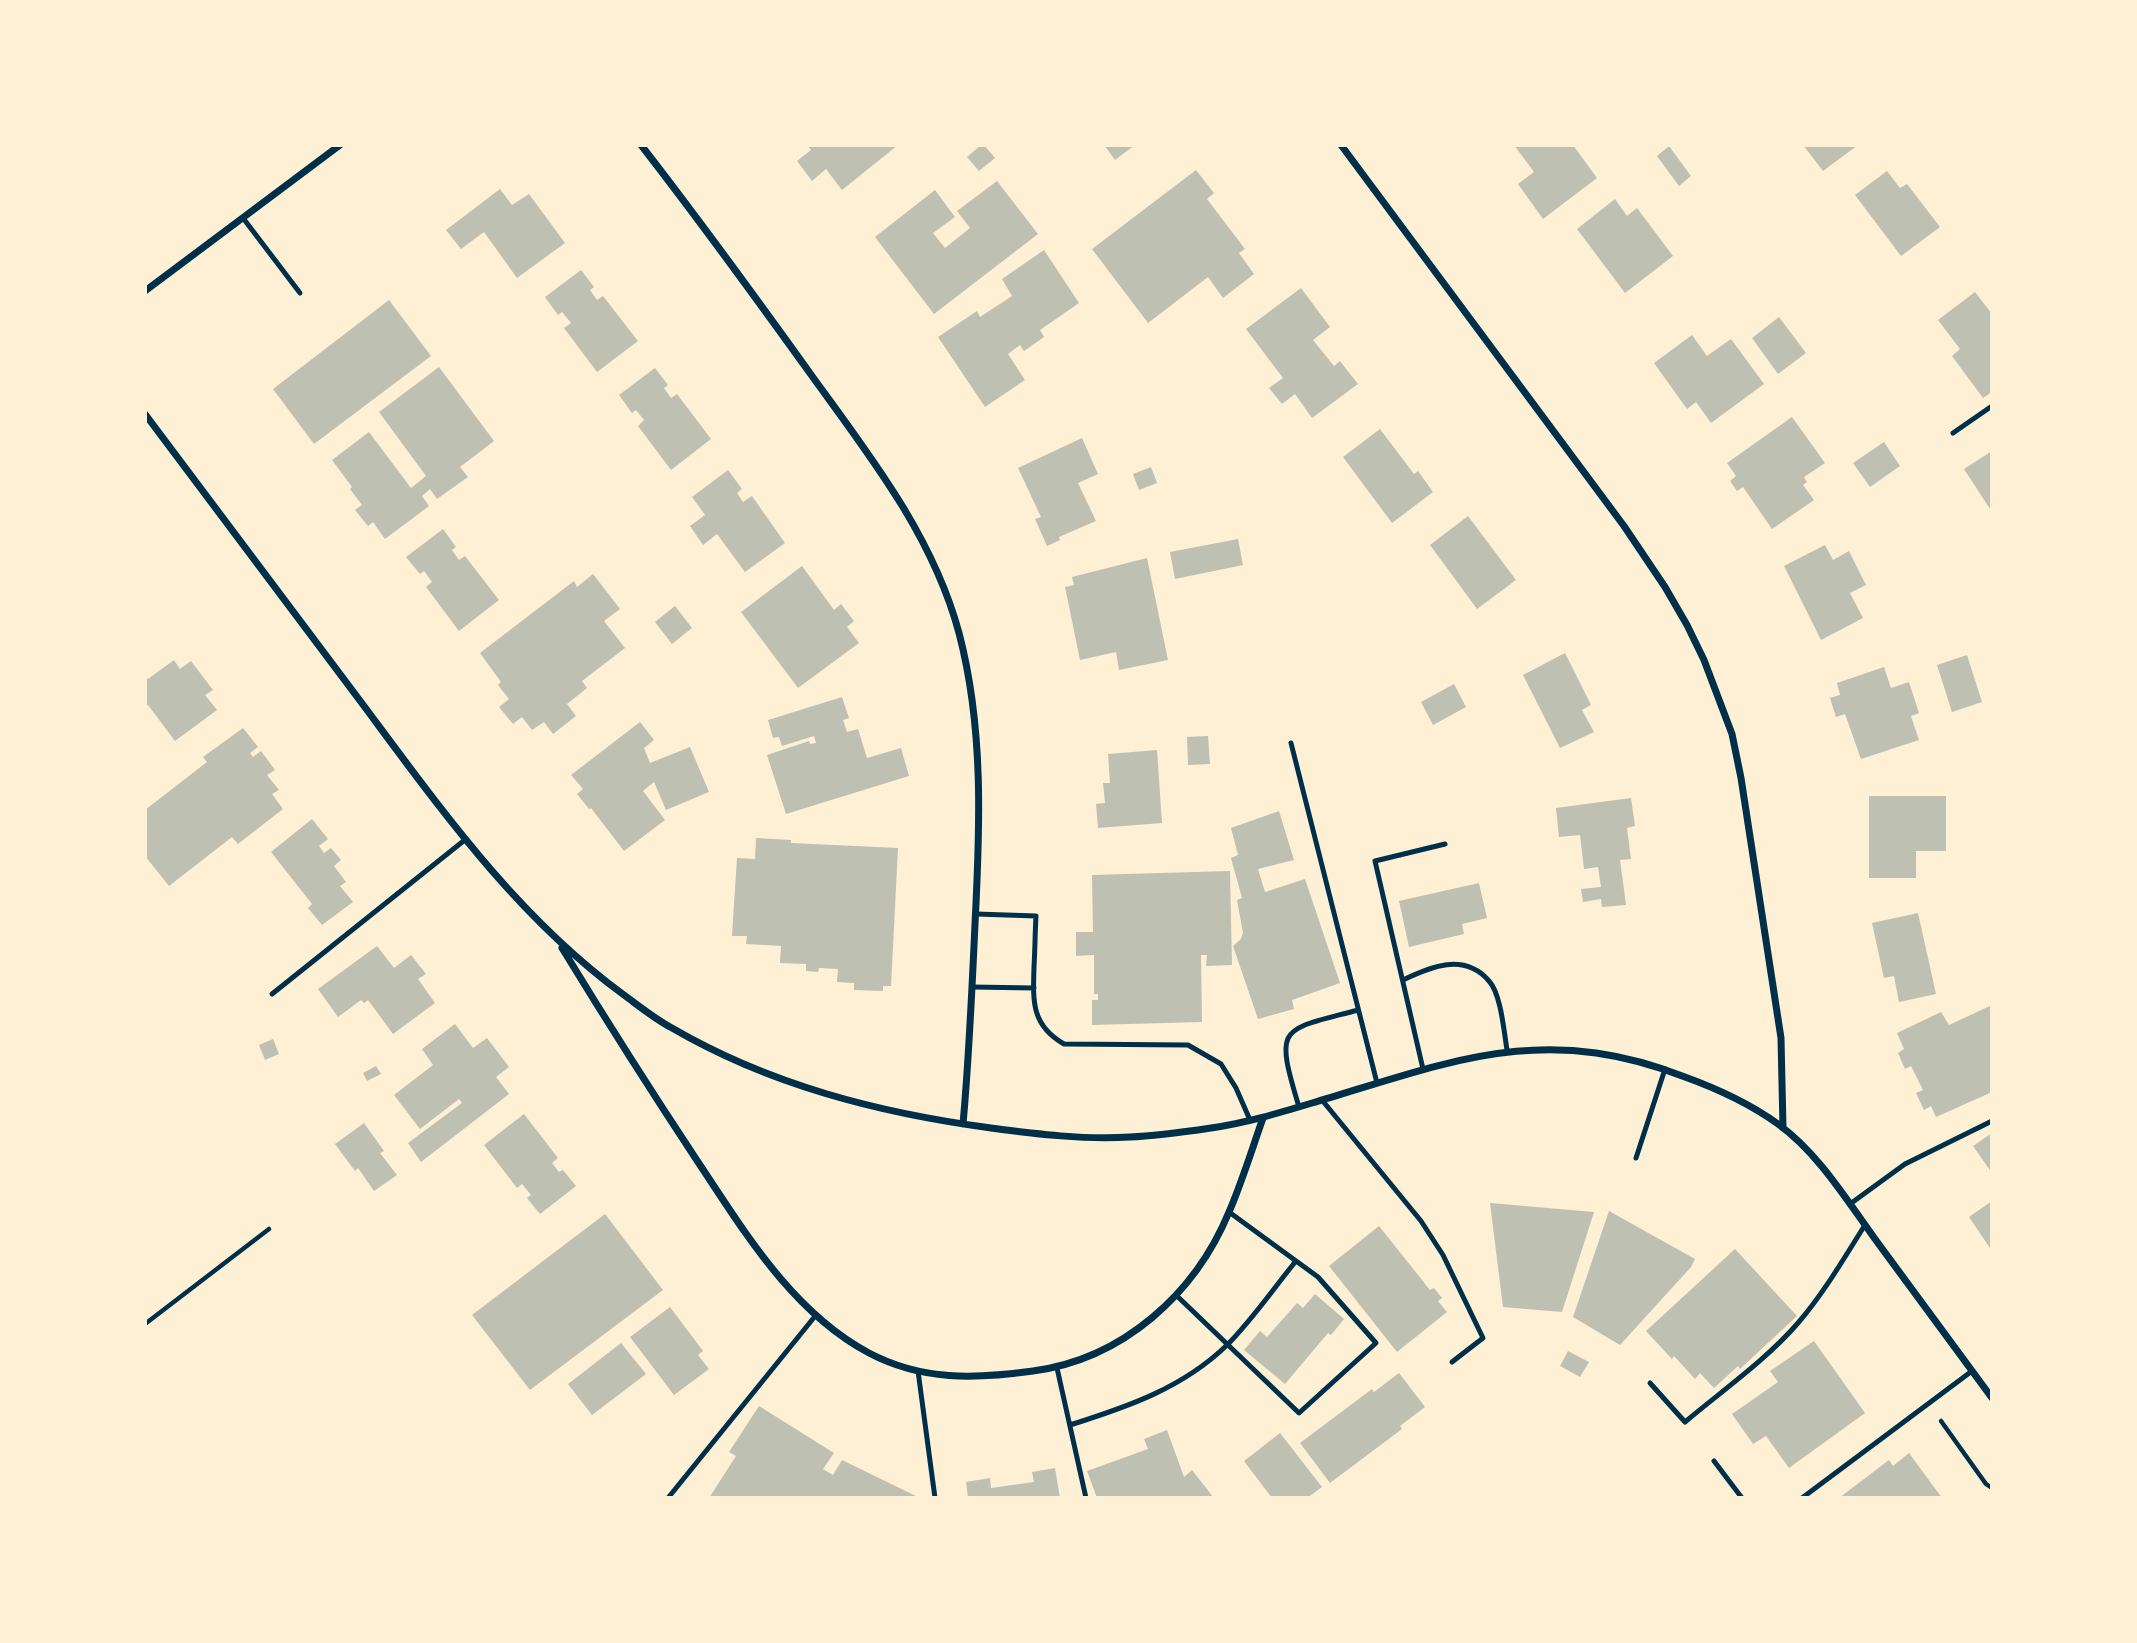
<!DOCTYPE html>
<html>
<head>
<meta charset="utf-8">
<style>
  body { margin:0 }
  #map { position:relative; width:2137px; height:1643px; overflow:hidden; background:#fdf0d5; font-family:"Nunito Sans",sans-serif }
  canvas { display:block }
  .frame { position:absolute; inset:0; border:147px solid #fdf0d5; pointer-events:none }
</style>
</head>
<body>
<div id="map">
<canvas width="2137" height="1643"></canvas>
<div class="frame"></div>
</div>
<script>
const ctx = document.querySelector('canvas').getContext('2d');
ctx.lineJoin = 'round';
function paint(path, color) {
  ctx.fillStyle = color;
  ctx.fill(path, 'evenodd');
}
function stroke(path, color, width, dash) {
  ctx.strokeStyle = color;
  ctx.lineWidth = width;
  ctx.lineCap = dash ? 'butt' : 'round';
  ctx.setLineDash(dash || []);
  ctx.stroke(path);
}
paint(new Path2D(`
  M807,145H898L842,190L826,169L812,181L797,161L811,150Z
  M981,145H984L995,158L979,171L967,157Z
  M1104,145H1135L1115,160Z
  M1514,145H1573L1597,178L1543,219L1518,184L1534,172Z
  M1803,145H1858L1823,171Z
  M1669,146L1691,176L1679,186L1657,156Z
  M1196,170L1214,193L1207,199L1245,249L1239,253L1254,274L1223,298L1208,277L1148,323L1092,249Z
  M1887,171L1900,188L1907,184L1940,227L1901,256L1855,195Z
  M997,181L1038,234L934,314L875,237L935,190L955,217L933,233L945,248L970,228L957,211Z
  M500,189L512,205L529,194L565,243L517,278L484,232L461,249L446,230Z
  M1615,199L1627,216L1637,208L1673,256L1625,293L1577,229Z
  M1044,250L1079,303L1040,330L1044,337L1024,351L1020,345L1008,354L1025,380L985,407L938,337L977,311L980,317L1012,296L1002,279Z
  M581,270L594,287L590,290L597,300L603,296L638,341L597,372L564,328L571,323L562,312L558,315L545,297Z
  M1301,288L1330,327L1313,340L1334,366L1340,361L1358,384L1312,418L1295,394L1282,404L1269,388L1283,378L1246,329Z
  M1975,292L1992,314V392L1983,398L1952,356L1960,349L1938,320Z
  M389,300L431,356L314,444L273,389Z
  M1779,317L1806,353L1778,374L1752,338Z
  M1692,335L1707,356L1731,339L1764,384L1711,423L1696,402L1687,409L1654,363Z
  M439,367L494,441L460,467L468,477L437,499L430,489L422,496L429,506L385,539L373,522L368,526L355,510L362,505L350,489L352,487L332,460L369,432L411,488L426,476L379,412Z
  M655,368L668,385L664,388L671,398L677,394L711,439L671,470L638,426L644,420L636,410L632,413L619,395Z
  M1792,417L1825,463L1804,477L1807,482L1803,485L1814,500L1772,529L1743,487L1737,491L1730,481L1736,476L1727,463Z
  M1380,429L1414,474L1418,471L1433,492L1392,523L1343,457Z
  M1082,438L1098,474L1078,483L1096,521L1059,537L1060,540L1047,546L1035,519L1041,517L1018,468Z
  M1884,442L1900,466L1870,487L1853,463Z
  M1992,451V512L1964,469Z
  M1151,467L1157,483L1139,490L1133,474Z
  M728,470L742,489L737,493L743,502L752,496L785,543L745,572L717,534L703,545L690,526L705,515L692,497Z
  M1468,516L1516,580L1477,609L1430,545Z
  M443,529L456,547L452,550L459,560L465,556L499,600L459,631L426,587L432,582L424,571L420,574L406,557Z
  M1238,539L1243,565L1175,579L1170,552Z
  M1825,545L1833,560L1849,551L1866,585L1850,593L1863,618L1821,640L1784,566Z
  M1147,558L1168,660L1119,670L1116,652L1080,660L1065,587L1074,585L1072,577Z
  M802,566L834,610L841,604L854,621L847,627L859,643L798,688L741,612Z
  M593,574L620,609L604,621L625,648L582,681L587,688L567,704L576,716L553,734L544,722L532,730L522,717L513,724L499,707L509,699L498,685L501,682L480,653L574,581L577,587Z
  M675,606L692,628L672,644L655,622Z
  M1565,653L1591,705L1582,710L1594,732L1560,748L1523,675Z
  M1967,655L1982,702L1952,712L1937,665Z
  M174,660L180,669L191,661L213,690L205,695L217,710L175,741L148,705L145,707V676L148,679Z
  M1884,667L1891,688L1909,682L1919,713L1911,716L1919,740L1861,759L1845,714L1836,717L1830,698L1840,695L1837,683Z
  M1454,684L1466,707L1433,725L1421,702Z
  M842,697L849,718L843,720L847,732L858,729L867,758L901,748L909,776L786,814L767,755L809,741L810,744L816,743L814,736L782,746L779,737L773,738L768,720Z
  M640,722L654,740L644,748L650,763L690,747L709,792L666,810L654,782L643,791L665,820L624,851L591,808L589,809L577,794L583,789L571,775Z
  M243,728L258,747L250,753L253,757L261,751L275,770L267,775L279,790L272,794L283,809L238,844L232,837L169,886L145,856V810L207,762L203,757Z
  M1208,736L1210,764L1188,765L1187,737Z
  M1157,750L1162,823L1098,828L1096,804L1105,803L1103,783H1110L1108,754Z
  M1869,796H1946V851H1916V878H1869Z
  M1631,798L1635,826L1627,828L1631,859L1620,860L1626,905L1602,907L1601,899L1583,902L1581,889L1601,887L1598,867L1584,869L1580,835L1559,837L1556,808Z
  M1279,811L1294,860L1258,869L1265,892L1305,879L1340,983L1292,1000L1294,1009L1258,1019L1233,946L1241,939L1243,933L1237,900L1242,898L1231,858L1238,855L1231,828Z
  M312,819L328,839L319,846L324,853L331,848L341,860L334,866L346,882L340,886L353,902L322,925L308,908L312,904L271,852Z
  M756,838L791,840V843L898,848L891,986H883V991L854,990V983L837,982L838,969L819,968L818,972L806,971V964L780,963L781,946L746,944L747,936H732L737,858L755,859Z
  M1230,871L1232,965L1206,966L1207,955H1201L1202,1022L1092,1025V1000H1098V994H1094V955L1076,956V932H1093L1092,875Z
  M1479,883L1487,918L1462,924L1464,934L1409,947L1399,901Z
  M1918,913L1936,994L1899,1002L1894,976L1884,978L1872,923Z
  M377,946L394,968L411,955L426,974L418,979L435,1003L393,1034L368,1000L364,1003L361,1000L338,1017L318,989Z
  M1992,1005V1092L1936,1117L1931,1106L1924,1110L1916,1093L1923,1090L1911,1066L1905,1069L1898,1053L1904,1049L1897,1033L1941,1012L1949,1025Z
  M455,1024L473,1048L487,1038L509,1067L496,1077L509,1094L421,1162L408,1143L462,1103L459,1099L420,1129L394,1095L433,1065L422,1049Z
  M273,1039L279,1054L265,1060L259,1045Z
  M376,1066L381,1074L367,1081L363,1073Z
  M524,1114L558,1158L552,1163L559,1172L563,1170L576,1186L540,1214L527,1198L531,1195L522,1184L517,1188L484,1145Z
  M364,1123L384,1151L380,1153L397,1175L374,1191L358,1168L355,1171L335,1144Z
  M1992,1133V1173L1973,1146Z
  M1992,1201V1247L1990,1248L1969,1217Z
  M1490,1203L1594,1212L1562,1312L1503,1307Z
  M1609,1211L1695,1259L1691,1267L1620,1345L1573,1317Z
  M605,1214L663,1290L530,1390L472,1315Z
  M1379,1226L1430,1290L1434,1288L1442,1298L1438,1301L1447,1312L1397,1352L1329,1266Z
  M1735,1249L1797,1316L1740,1369L1738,1366L1714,1388L1700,1373L1695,1379L1674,1356L1672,1359L1646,1331Z
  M1315,1294L1344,1319L1331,1335L1328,1333L1285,1384L1244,1350L1260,1331L1267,1337L1297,1303L1303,1308Z
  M670,1307L703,1351L698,1355L709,1369L674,1395L630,1337Z
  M1814,1341L1865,1413L1789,1468L1766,1436L1753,1444L1732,1414L1778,1382L1770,1371Z
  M621,1343L646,1374L592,1415L568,1384Z
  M1568,1351L1589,1362L1580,1377L1560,1366Z
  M1399,1373L1425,1407L1400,1426L1402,1429L1330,1483L1300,1443L1372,1389L1374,1392Z
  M759,1406L834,1453L823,1469L833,1475L842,1460L920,1498H709L736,1456L729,1452Z
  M1167,1430L1184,1477L1192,1470L1214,1498H1097L1087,1471L1148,1449L1144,1439Z
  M1280,1433L1322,1487L1307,1498H1272L1244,1461Z
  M1909,1453L1942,1498H1839L1889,1460L1893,1466Z
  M1055,1468L1060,1498H968L966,1482L990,1478L991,1488L1034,1482L1032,1472Z`), '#bec0b2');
stroke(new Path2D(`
  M145,1324L269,1229
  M1941,1421L1986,1484L1992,1488`), '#003049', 4.5);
stroke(new Path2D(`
  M243,218L300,293
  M1953,433L1992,406
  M1291,743L1377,1083
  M976,914L1036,916C1035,933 1035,950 1034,967C1033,1001 1031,1025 1064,1044L1188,1045L1221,1064L1236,1088L1250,1120
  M1403,980C1430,967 1464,952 1489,981C1501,994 1504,1032 1507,1050
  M972,987L1034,988
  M272,994L466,839
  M1423,1069L1375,861L1445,844
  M1322,1100L1421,1221L1443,1255L1483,1338L1452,1362
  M1299,1107C1274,1024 1280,1031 1358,1010
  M1636,1158L1665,1069
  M1850,1204L1905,1164L1992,1121
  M1176,1295L1299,1413L1376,1343L1318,1277L1229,1212
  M1057,1368L1086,1498
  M918,1371L935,1498
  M1650,1383L1685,1422C1723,1390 1766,1360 1798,1323C1824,1293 1844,1258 1865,1225
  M1070,1425C1127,1407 1183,1388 1227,1345C1252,1320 1273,1289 1296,1261
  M1714,1461L1742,1498
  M668,1498L816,1315
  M1802,1498L1972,1371`), '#003049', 5);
stroke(new Path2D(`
  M641,145C700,221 756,298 812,376C870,456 933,536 959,633C984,728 980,827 975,924C972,991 969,1058 963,1124
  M1341,145L1624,526L1665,587L1687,625L1704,660L1732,734L1741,778L1781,1038L1783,1128
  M145,291L340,145
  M145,414C217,510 289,606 361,702C440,808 516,916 624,995C639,1006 655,1019 672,1028C770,1085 879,1113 991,1128C1037,1134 1084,1140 1130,1137C1157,1136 1184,1132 1211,1128C1246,1123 1279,1113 1312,1103C1450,1062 1542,1021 1685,1077C1718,1089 1749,1103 1778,1124C1818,1153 1846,1199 1875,1239C1914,1292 1953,1345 1992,1398
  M562,948C606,1020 651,1091 698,1162C744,1231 792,1312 869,1353C922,1381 975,1379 1033,1371C1123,1359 1195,1294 1229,1212C1242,1182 1252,1149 1263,1118`), '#003049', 7);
</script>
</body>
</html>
